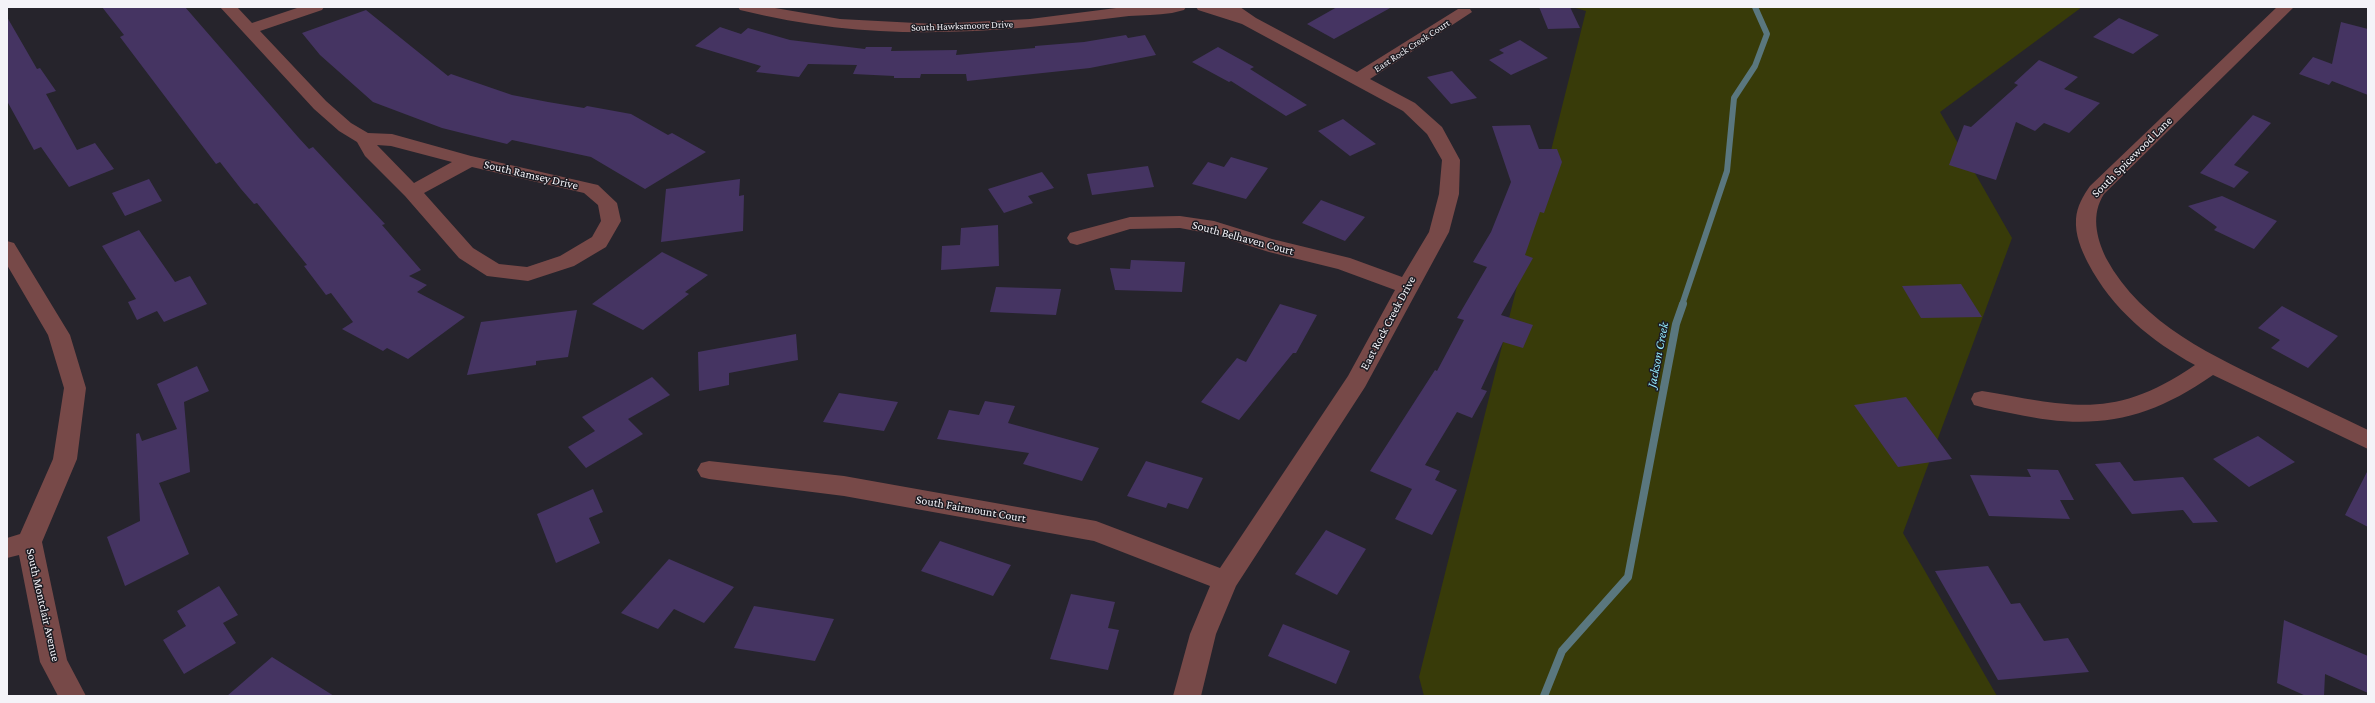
<!DOCTYPE html>
<html>
<head>
<meta charset="utf-8">
<style>
  body { margin:0 }
  #map { position:relative; width:2375px; height:703px; overflow:hidden; background:#26242c; font-family:"Crimson Pro",serif }
  canvas { display:block }
  .frame { position:absolute; inset:0; border:8px solid #f4f3f8; pointer-events:none }
</style>
</head>
<body>
<div id="map">
<canvas width="2375" height="703"></canvas>
<div class="frame"></div>
</div>
<script>
const ctx = document.querySelector('canvas').getContext('2d');
ctx.lineJoin = 'round';
function paint(path, color) {
  ctx.fillStyle = color;
  ctx.fill(path, 'evenodd');
}
function stroke(path, color, width, dash) {
  ctx.strokeStyle = color;
  ctx.lineWidth = width;
  ctx.lineCap = dash ? 'butt' : 'round';
  ctx.setLineDash(dash || []);
  ctx.stroke(path);
}
function label(font, color, halo, rows, align = 'center') {
  ctx.font = font + ' "Crimson Pro",serif';
  ctx.lineWidth = 3;
  ctx.setLineDash([]);
  ctx.textBaseline = 'middle';
  ctx.strokeStyle = halo;
  ctx.fillStyle = color;
  for (const [text, x, y, turn = 0] of rows) {
    ctx.save();
    ctx.translate(x, y);
    ctx.rotate((+turn || 0) * Math.PI / 180);
    ctx.textAlign = isNaN(turn) ? turn : align;
    if (halo) ctx.strokeText(text, 0, 0);
    ctx.fillText(text, 0, 0);
    ctx.restore();
  }
}
paint(new Path2D(`
  M1572,7H2082L1940,112L2012,238L1903,533L1997,696H1424L1419,677L1586,11Z`), '#383b09');
stroke(new Path2D(`
  M1682,305L1727,171L1734,98L1755,66L1767,34L1755,7`), '#5a777e', 6);
stroke(new Path2D(`
  M1544,696L1562,651L1628,577L1676,324L1683,304`), '#5a777e', 8);
paint(new Path2D(`
  M102,7H185L298,137L309,149L313,147L385,224L382,225L421,270L409,276L427,285L417,292L465,317L408,359L387,348L383,351L342,329L353,322L331,293L326,295L304,266L307,265L257,203L254,204L241,189L220,162L216,164L120,37L124,35Z
  M1337,7H1392L1334,39L1307,24Z
  M1539,7H1570L1580,28L1548,29Z
  M366,10L448,76L451,74L512,95L548,102L584,108L587,106L631,114L668,135L672,133L706,152L645,189L591,157L512,140L507,144L462,133L442,128L373,102L320,55L302,33Z
  M7,17L37,69L40,68L56,91L46,94L77,150L95,143L114,169L69,187L41,147L34,150L7,101Z
  M2119,18L2159,35L2133,54L2093,37Z
  M2341,22L2368,29V95L2332,81L2329,85L2299,74L2313,57L2332,64Z
  M720,27L741,34L748,28L790,40L865,49L866,47H892L891,51L957,50L956,55L1035,48V46L1084,42L1126,35L1128,38L1145,35L1156,55L1090,68L967,81L966,74H921L920,78H894V76L853,74L857,65L808,64L799,77L756,72L761,66L695,46Z
  M1520,40L1548,58L1511,75L1489,60L1504,53L1499,50Z
  M1218,47L1254,67L1250,69L1307,105L1286,116L1231,81L1229,82L1192,62Z
  M2039,60L2078,77L2064,89L2100,103L2069,133L2044,123L2035,131L2016,122L1996,180L1949,165L1964,125L1971,127L2018,85L2014,83Z
  M1452,71L1460,80L1477,98L1451,104L1427,77Z
  M2253,115L2271,123L2234,165L2249,172L2234,188L2200,173Z
  M1343,119L1376,144L1350,156L1318,131Z
  M1530,125L1539,149H1557L1562,162L1544,213L1540,212L1525,255L1533,258L1501,315L1533,325L1523,348L1503,342L1481,389L1487,391L1472,418L1457,412L1425,465L1440,471L1435,480L1457,490L1432,535L1395,519L1412,489L1370,471L1435,370L1437,371L1464,320L1457,318L1487,267L1473,262L1491,232L1511,182L1492,126Z
  M1231,157L1268,168L1246,199L1192,184L1208,162L1224,167Z
  M1148,166L1154,187L1092,195L1087,174Z
  M1042,172L1054,188L1028,196L1033,203L1004,213L988,189Z
  M149,179L162,201L125,216L112,193Z
  M740,179L739,196L744,195L743,231L661,242L666,189Z
  M2222,196L2277,221L2254,249L2214,230L2217,227L2188,206Z
  M1321,200L1365,217L1345,241L1302,223Z
  M998,225L999,266L941,270L942,246L960,245L961,228Z
  M139,230L175,282L190,276L207,304L164,322L157,311L137,320L128,302L136,299L102,246Z
  M662,252L708,275L685,292L689,294L643,330L592,304Z
  M1131,260L1185,262L1182,292L1115,290L1110,268L1130,269Z
  M1961,284L1982,317L1921,318L1902,286Z
  M996,287L1061,289L1056,315L990,312Z
  M1280,304L1317,315L1296,353H1293L1239,420L1201,402L1237,358L1246,362Z
  M2282,306L2338,336L2308,368L2271,348L2280,340L2258,328Z
  M577,310L568,357L536,361V365L467,375L481,322Z
  M796,334L798,360L729,373V385L699,391L698,352Z
  M197,366L209,391L184,402L190,472L159,483L189,554L125,586L107,537L140,521L136,434L139,433L142,441L177,429L157,384Z
  M652,377L670,395L628,419L643,434L586,468L568,447L595,431L582,417Z
  M839,393L898,402L884,431L823,422Z
  M1906,397L1952,459L1898,467L1854,405Z
  M985,401L1015,406L1008,423L1099,448L1082,481L1023,464L1029,453L937,439L949,410L979,415Z
  M2258,436L2295,462L2249,487L2213,459Z
  M1146,461L1203,478L1188,509L1168,503L1166,508L1127,496Z
  M2120,462L2134,481L2183,477L2218,522L2193,523L2183,510L2132,514L2095,464Z
  M2027,469L2058,470L2074,500H2060L2070,519L1989,516L1970,475L2031,477Z
  M2368,470V527L2345,515Z
  M593,489L603,512L589,518L600,543L556,563L537,514Z
  M1326,530L1366,549L1337,595L1295,574Z
  M940,541L1011,565L993,596L921,571Z
  M669,559L734,587L704,623L674,609L658,629L621,613Z
  M1988,566L2011,604L2020,603L2044,641L2068,638L2089,672L1998,680L1935,571Z
  M219,586L238,615L223,623L236,643L184,674L163,640L186,626L177,611Z
  M1071,594L1115,602L1108,628L1119,630L1108,670L1050,659Z
  M754,606L834,619L815,661L734,648Z
  M2284,620L2368,656V693L2325,674L2324,696H2306L2277,683Z
  M1283,624L1350,651L1336,684L1268,656Z
  M272,657L334,696H227Z`), '#453462');
paint(new Path2D(`
  M220,7H237L252,23L300,7H324L322,10L260,31L326,101L351,123L368,133L392,134L471,156L598,185L617,203L621,221L606,247L574,266L528,281L487,276L459,258L405,196L365,156L357,142L339,131L314,109ZM377,145L391,146L452,162L414,183ZM472,167L584,193L598,205L601,221L592,237L560,256L527,267L499,264L473,248L424,193Z
  M738,7H769L840,19L935,24L1030,19L1124,7H1186L1184,10L1172,13C1157,15 1143,15 1129,16C992,33 876,44 740,10Z
  M1196,7H1240L1256,18L1357,72L1458,9H1470L1472,12L1370,79L1415,103L1442,127L1460,160L1459,194L1449,232L1365,387L1236,586L1216,634L1201,696H1173L1190,634L1210,586L1094,541L844,496L709,479L701,477L697,470L701,463L709,461L844,476L1096,521L1220,568L1348,376L1395,290L1338,269L1269,252L1212,234L1180,228L1130,229L1077,245L1070,243L1067,238L1070,233L1130,217L1180,216L1214,221L1272,239L1350,258L1402,277L1429,232L1439,194L1442,160L1427,134L1403,111L1242,24L1198,10Z
  M2277,7H2294L2104,194C2091,214 2096,237 2106,258C2142,325 2215,357 2280,388C2309,402 2339,416 2368,430V449L2213,375C2147,421 2094,431 2015,414C2002,411 1987,409 1974,405L1971,399L1974,393L1982,391C2072,406 2113,421 2195,365C2151,341 2112,309 2088,263C2081,249 2075,235 2076,219C2077,206 2083,196 2090,186Z
  M7,241L14,243L70,335L86,388L77,459L42,542L67,660L86,696H58L40,662L19,555L7,558V538L20,534L53,459L64,388L48,335L7,265Z`), '#774948');
label('10px', '#f4f3f8', '#1c1b22', [
  ["South Hawksmoore Drive",962,26,-2],
  ["East Rock Creek Court",1412,46,-33]
]);
label('12px', '#f4f3f8', '#1c1b22', [
  ["South Spicewood Lane",2132,157,-45],
  ["South Ramsey Drive",531,175,13],
  ["South Belhaven Court",1243,238,15],
  ["East Rock Creek Drive",1388,323,-62],
  ["South Fairmount Court",971,509,10],
  ["South Montclair Avenue",43,605,77]
]);
label('italic 13px', '#91e8f9', '#1c1b22', [
  ["Jackson Creek",1658,355,-79]
]);
</script>
</body>
</html>
